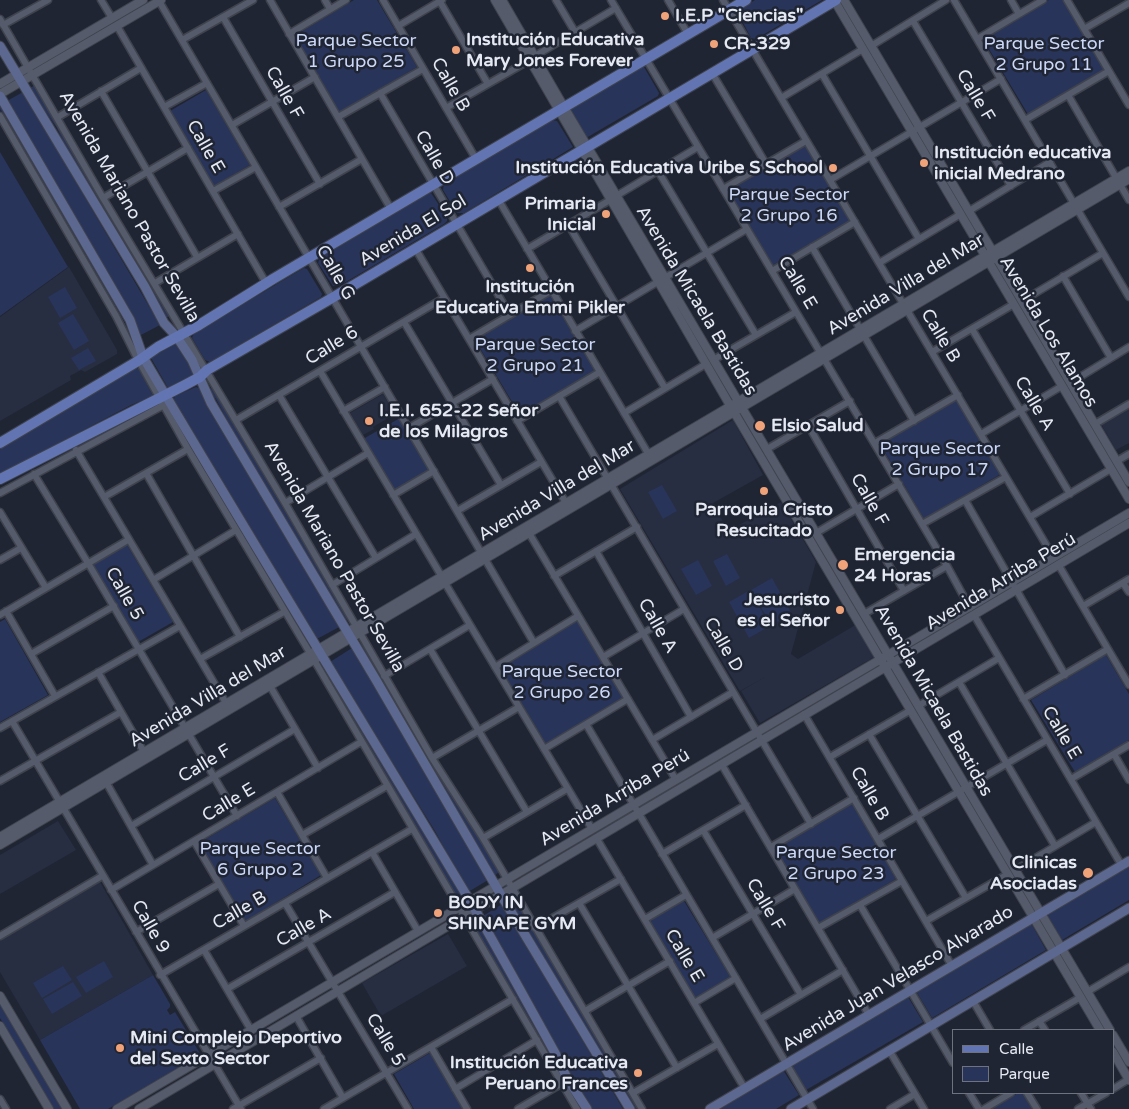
<!DOCTYPE html>
<html>
<head>
<meta charset="utf-8">
<style>
  body { margin:0 }
  #map { position:relative; width:1129px; height:1109px; overflow:hidden; background:#202533; font-family:"Varela Round",sans-serif }
  canvas { display:block }
  .legend { position:absolute; left:952px; top:1029px; width:162px; height:65px; box-sizing:border-box; background:#202533; border:1px solid #6f7380; margin:0; padding:6px 9px; list-style:none; font-size:15px; color:#e5e9f3 }
  .legend li { display:flex; align-items:center; gap:10px; height:25px }
  .legend b { width:25px; border:1px solid #6f7380 }
</style>
</head>
<body>
<div id="map">
<canvas width="1129" height="1109"></canvas>
<ul class="legend">
<li><b style="height:6px;background:#6275b2"></b>Calle</li>
<li><b style="height:14px;background:#28345a"></b>Parque</li>
</ul>
</div>
<script>
const ctx = document.querySelector('canvas').getContext('2d');
ctx.lineJoin = 'round';
function paint(path, color) {
  ctx.fillStyle = color;
  ctx.fill(path, 'evenodd');
}
function stroke(path, color, width, dash) {
  ctx.strokeStyle = color;
  ctx.lineWidth = width;
  ctx.lineCap = dash ? 'butt' : 'round';
  ctx.setLineDash(dash || []);
  ctx.stroke(path);
}
function label(font, color, halo, rows, align = 'center') {
  ctx.font = font + ' "Varela Round",sans-serif';
  ctx.lineWidth = 5;
  ctx.setLineDash([]);
  ctx.textBaseline = 'middle';
  ctx.strokeStyle = halo;
  ctx.fillStyle = color;
  for (const [text, x, y, turn = 0] of rows) {
    ctx.save();
    ctx.translate(x, y);
    ctx.rotate((+turn || 0) * Math.PI / 180);
    ctx.textAlign = isNaN(turn) ? turn : align;
    if (halo) ctx.strokeText(text, 0, 0);
    ctx.fillText(text, 0, 0);
    ctx.restore();
  }
}
paint(new Path2D(`
  M69,267L117,350V354L85,372L81,370L70,376L71,380L0,421V317Z
  M383,394L395,414L373,427L374,429L363,435L350,413Z
  M1129,408V443L1116,450L1101,424Z
  M733,420L763,475L713,503L728,531L781,502L816,562L791,654L798,659L857,624L876,656L760,723L741,691L767,676L740,691L620,489Z
  M58,821L76,850L0,894V855Z
  M100,882L153,975L40,1040L0,972V940Z
  M448,934L467,966L381,1016L362,983Z`), '#272e41');
paint(new Path2D(`
  M354,0H377L417,67L339,113L294,36Z
  M755,0H822L756,39L751,38L738,13L739,10Z
  M1049,0H1064L1106,70L1029,116L983,39Z
  M641,67H644L659,93L658,96L586,138L571,112L572,108Z
  M34,86L170,316L165,318L67,150L57,128L29,88Z
  M206,90L250,165L214,186L170,111Z
  M23,92L160,325L139,336L133,315L123,298L7,101Z
  M0,104L129,324L133,336L0,109Z
  M552,120L557,121L573,147L464,213H457L443,190L444,184Z
  M805,145L850,221L773,265L728,190Z
  M0,152L68,267L0,316Z
  M431,193L447,217V221L444,224L339,286H333L318,263L320,258L428,194Z
  M304,268L307,269L322,294L321,297L210,362L205,360L192,338L194,333Z
  M65,287L77,308L60,318L48,297Z
  M550,296L595,371L520,415L475,340Z
  M73,314L89,341L74,350L58,323Z
  M176,343L196,374L168,388L151,358Z
  M88,348L96,361L79,370L71,358Z
  M135,368L139,369L153,396L131,405L0,474V447Z
  M196,387L199,388L341,626L315,640L173,400L175,396Z
  M212,388L348,619L343,621L243,450L216,399L208,390Z
  M956,400L1001,474L924,519L880,444Z
  M400,418L430,469L393,491L363,439Z
  M662,485L677,511L663,519L648,492Z
  M127,545L173,622L138,642L93,564Z
  M727,554L740,578L726,586L713,561Z
  M698,560L712,586L696,595L681,569Z
  M772,578L792,614L771,625L751,590Z
  M750,590L770,626L749,638L729,602Z
  M5,619L48,695L0,722V622Z
  M578,620L624,699L546,744L500,667Z
  M362,643L499,872L494,876L359,646Z
  M352,648L488,880L468,892L435,831L330,662Z
  M1106,655L1129,694V740L1075,772L1031,700Z
  M324,667L462,895L457,898L321,668Z
  M275,798L321,875L246,921L199,843Z
  M852,803L896,879L819,924L775,848Z
  M1129,866V900L1062,940L1047,915Z
  M514,898L639,1109H632L544,960C534,936 522,922 509,901Z
  M684,901L731,978L695,999L649,921Z
  M502,904L623,1109H589L570,1077L483,916Z
  M477,920L568,1088L471,923Z
  M1031,923L1046,950L932,1018L916,991Z
  M104,961L113,977L86,993L76,977Z
  M63,966L72,980L42,998L33,983Z
  M153,975L170,1004V1007L167,1010L170,1015L175,1012L201,1055L108,1109H80L40,1040Z
  M73,982L82,996L52,1014L43,999Z
  M908,997L923,1022L806,1090L791,1065Z
  M0,1002L63,1109H53L0,1018Z
  M430,1053L463,1109H414L394,1074Z
  M783,1070L799,1095L776,1109H719Z
  M1018,1093H1022L1032,1109H990Z`), '#28345a');
const minor = new Path2D(`
  M101,0L112,18
  M270,0L391,209
  M325,0L330,9
  M383,0L476,159
  M439,0L488,84
  M556,0L575,32
  M611,0L947,566L970,608
  M668,0L688,34
  M723,0L1054,558
  M954,0L1129,297
  M1011,0L1019,14
  M1067,0L1129,105
  M159,1L534,643
  M223,17L320,184
  M0,19L103,198L285,503L432,758L483,838L642,1109
  M913,21L1011,186
  M3,25L48,0
  M117,26L266,283
  M398,26L442,0
  M1084,29L1129,3
  M289,34L346,0
  M977,39L1043,0
  M182,40L253,0
  M871,46L946,0
  M535,56L616,8
  M712,73L766,164
  M822,74L919,239
  M101,91L197,257
  M380,93L510,315
  M1068,95L1129,200
  M781,98L863,49
  M164,107L207,83
  M446,108L530,60
  M0,116L116,316L135,354L188,449L310,653L577,1109
  M58,117L141,68
  M338,117L423,69
  M1025,120L1109,71
  M232,125L315,77
  M658,171L756,335
  M830,180L1001,79
  M723,189L806,141
  M213,191L256,167
  M616,196L698,147
  M103,198L188,148
  M498,199L649,455
  M279,207L362,159
  M969,211L1050,162
  M568,224L665,388
  M812,247L914,421
  M415,248L566,503
  M527,249L610,200
  M879,263L961,214
  M772,271L855,222
  M1063,276L1111,358
  M155,283L238,234
  M1022,301L1103,253
  M404,322L501,485
  M972,329L1070,494
  M575,331L747,229
  M469,339L552,290
  M932,352L1014,304
  M713,360L796,312
  M320,371L442,577
  M1070,383L1129,347
  M279,395L376,558
  M559,396L811,824
  M343,411L385,387
  M624,413L706,364
  M236,420L444,298
  M517,421L600,372
  M1095,424L1129,404
  M808,425L904,591
  M409,428L493,379
  M981,434L1062,386
  M875,443L958,395
  M767,449L850,401
  M76,450L226,703
  M1117,461L1129,454
  M146,473L240,637
  M34,474L88,563L237,816
  M0,493L164,405
  M393,495L434,471
  M104,497L188,449
  M965,500L1065,675
  M285,503L368,453
  M457,511L541,462
  M0,512L46,588
  M1030,517L1111,469
  M922,524L1006,477
  M529,533L676,780
  M816,533L899,484
  M596,551L691,717
  M0,560L21,548
  M1058,564L1129,685
  M554,576L637,527
  M153,580L236,530
  M445,583L592,829
  M1123,583L1129,592
  M332,585L416,534
  M1083,606L1129,579
  M6,611L55,696
  M864,614L947,566
  M0,615L128,540
  M974,615L1122,866
  M430,649L527,812
  M31,654L114,606
  M603,657L684,609
  M200,659L284,612
  M495,667L578,616
  M98,672L144,752
  M384,676L470,625
  M959,682L1055,846
  M270,686L318,768
  M1023,699L1108,649
  M918,706L999,658
  M804,714L952,966
  M12,721L241,1109
  M586,724L813,1109
  M0,728L180,626
  M869,734L966,898
  M652,740L733,692
  M544,749L628,699
  M1114,754L1129,780
  M830,757L911,710
  M432,758L519,707
  M722,765L869,1015
  M1071,779L1129,745
  M0,781L121,712
  M106,782L153,865
  M277,792L327,878
  M131,826L295,729
  M703,830L801,995
  M302,835L387,786
  M483,838L567,789
  M597,839L745,1089
  M878,839L1047,740
  M194,841L244,926
  M771,847L854,798
  M372,852L418,931
  M662,854L746,805
  M1015,870L1096,822
  M111,890L361,742
  M285,903L408,1109
  M579,903L677,1068
  M860,905L953,1063
  M645,919L686,895
  M926,921L1008,874
  M535,928L621,879
  M818,928L902,881
  M136,932L219,884
  M0,936L102,876
  M712,938L795,889
  M204,950L251,1030
  M160,975L412,829
  M227,989L395,892
  M1087,992L1129,967
  M973,1001L990,1030
  M694,1003L736,978
  M585,1011L670,961
  M296,1016L343,1098
  M760,1019L843,970
  M1039,1021L1045,1030
  M1024,1030L1081,997
  M431,1047L467,1109
  M889,1050L924,1109
  M455,1089L537,1040
  M1113,1089L1129,1079
  M633,1093L718,1044
  M969,1093L979,1109
  M1027,1093L1037,1109
  M1081,1093L1091,1109
  M0,1099L6,1109
  M233,1109L321,1058
  M324,1109L513,999
  M518,1109L561,1084
  M890,1109L915,1094
  M984,1109L1011,1093
  M1078,1109L1106,1093`);
const tertiary = new Path2D(`
  M495,0L731,407L1100,1030
  M502,0L564,107L1110,1030
  M834,0L1129,499
  M844,0L1129,482
  M0,84L143,0
  M0,94L161,0
  M0,837L1129,171
  M0,845L1129,179
  M0,996L67,1109
  M0,1026L49,1109
  M1113,1035L1129,1062
  M1113,1052L1129,1080
  M117,1109C453,909 793,713 1129,513
  M139,1109L1129,523`);
const secondary = new Path2D(`
  M0,46L145,287L164,323L177,337L192,360L211,403L376,680L501,895L630,1109
  M0,96L130,320L143,357C250,539 361,719 470,901C499,951 527,1002 555,1053L567,1078L587,1109
  M710,1109L1129,861
  M791,1109L1129,908`);
const primary = new Path2D(`
  M0,443L138,361L158,347L199,325L273,279L746,0
  M0,479L185,385L200,377L207,370L332,298L836,0`);
stroke(minor, '#3f434e', 9);
stroke(tertiary, '#3f434e', 10);
stroke(secondary, '#3f434e', 11);
stroke(primary, '#3f434e', 12);
stroke(minor, '#555b6b', 6);
stroke(tertiary, '#555b6b', 8);
stroke(secondary, '#5c688f', 9);
stroke(primary, '#6275b2', 10);
for (const [x, y, r, color] of [
  [665,16,5,"#f0a279"],
  [714,44,5,"#f0a279"],
  [456,50,5,"#f0a279"],
  [924,163,5,"#f0a279"],
  [833,168,5,"#f0a279"],
  [606,214,5,"#f0a279"],
  [530,268,5,"#f0a279"],
  [369,421,5,"#f0a279"],
  [760,426,6,"#f0a279"],
  [764,491,5,"#f0a279"],
  [843,565,6,"#f0a279"],
  [840,610,5,"#f0a279"],
  [1088,873,6,"#f0a279"],
  [438,913,5,"#f0a279"],
  [120,1048,5,"#f0a279"],
  [638,1073,5,"#f0a279"]
]) {
  const dot = new Path2D();
  dot.arc(x, y, r, 0, 2 * Math.PI);
  ctx.fillStyle = color;
  ctx.fill(dot);
  stroke(dot, '#202533', 2);
}
label('bold 18px', '#e5e9f3', '#202533', [
  ["I.E.P \"Ciencias\"",675,16],
  ["Institución Educativa",466,40],
  ["Mary Jones Forever",466,61],
  ["CR-329",724,44],
  ["Institución educativa",934,153],
  ["inicial Medrano",934,174],
  ["Institución Educativa Uribe S School",823,168,"right"],
  ["Primaria",596,204,"right"],
  ["Inicial",596,225,"right"],
  ["Institución",530,287,"center"],
  ["Educativa Emmi Pikler",530,308,"center"],
  ["I.E.I. 652-22 Señor",379,411],
  ["de los Milagros",379,432],
  ["Elsio Salud",771,426],
  ["Parroquia Cristo",764,510,"center"],
  ["Resucitado",764,531,"center"],
  ["Emergencia",854,555],
  ["24 Horas",854,576],
  ["Jesucristo",830,600,"right"],
  ["es el Señor",830,621,"right"],
  ["Clinicas",1077,863,"right"],
  ["Asociadas",1077,884,"right"],
  ["BODY IN",448,903],
  ["SHINAPE GYM",448,924],
  ["Mini Complejo Deportivo",130,1038],
  ["del Sexto Sector",130,1059],
  ["Institución Educativa",628,1063,"right"],
  ["Peruano Frances",628,1084,"right"]
], 'left');
label('18px', '#cbd8f8', '#202533', [
  ["Parque Sector",356,41],
  ["1 Grupo 25",356,62],
  ["Parque Sector",1044,44],
  ["2 Grupo 11",1044,65],
  ["Parque Sector",789,195],
  ["2 Grupo 16",789,216],
  ["Parque Sector",535,345],
  ["2 Grupo 21",535,366],
  ["Parque Sector",940,449],
  ["2 Grupo 17",940,470],
  ["Parque Sector",562,672],
  ["2 Grupo 26",562,693],
  ["Parque Sector",260,849],
  ["6 Grupo 2",260,870],
  ["Parque Sector",836,853],
  ["2 Grupo 23",836,874]
]);
label('18px', '#e5e9f3', '#202533', [
  ["Calle B",450,85,60],
  ["Calle F",284,93,60],
  ["Calle F",975,96,59],
  ["Calle E",205,147,60],
  ["Calle D",434,158,60],
  ["Avenida Mariano Pastor Sevilla",129,207,60],
  ["Avenida El Sol",413,231,-31],
  ["Calle G",335,273,60],
  ["Calle E",797,283,59],
  ["Avenida Villa del Mar",906,285,-31],
  ["Avenida Micaela Bastidas",696,301,59],
  ["Avenida Los Alamos",1048,332,59],
  ["Calle B",940,336,59],
  ["Calle 6",332,346,-31],
  ["Calle A",1034,404,59],
  ["Avenida Villa del Mar",557,491,-31],
  ["Calle F",869,500,60],
  ["Avenida Mariano Pastor Sevilla",334,557,60],
  ["Avenida Arriba Perú",1001,582,-31],
  ["Calle 5",124,594,60],
  ["Calle A",657,626,60],
  ["Calle D",723,645,60],
  ["Avenida Villa del Mar",208,697,-31],
  ["Avenida Micaela Bastidas",933,701,60],
  ["Calle E",1061,733,59],
  ["Calle F",205,764,-31],
  ["Calle B",869,794,60],
  ["Avenida Arriba Perú",615,798,-31],
  ["Calle E",229,803,-31],
  ["Calle F",765,905,59],
  ["Calle B",240,911,-30],
  ["Calle 9",150,927,60],
  ["Calle A",304,928,-30],
  ["Calle E",684,956,59],
  ["Avenida Juan Velasco Alvarado",898,979,-31],
  ["Calle 5",385,1040,59]
]);
</script>
</body>
</html>
